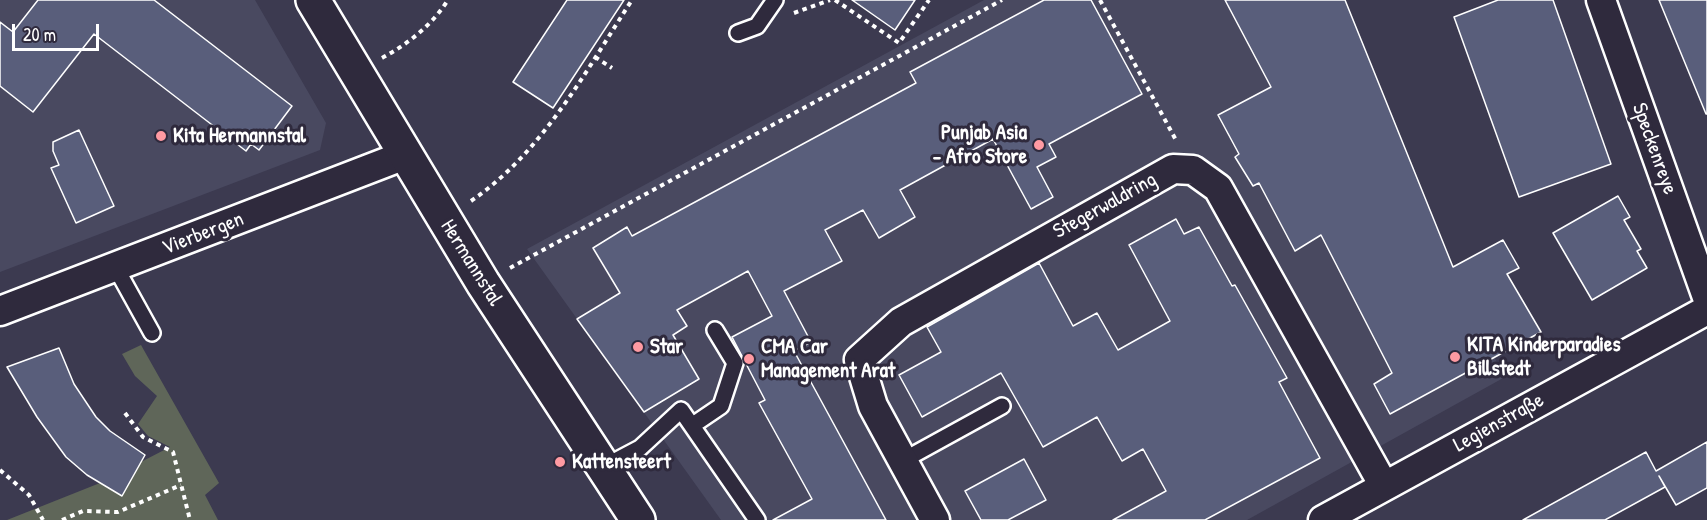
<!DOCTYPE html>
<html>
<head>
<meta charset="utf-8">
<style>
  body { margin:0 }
  #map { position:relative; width:1707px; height:520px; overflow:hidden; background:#3c3a50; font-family:"Patrick Hand",sans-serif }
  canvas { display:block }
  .scale { position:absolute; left:12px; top:24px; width:87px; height:27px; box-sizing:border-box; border:3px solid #fff; border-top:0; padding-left:8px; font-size:18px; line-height:21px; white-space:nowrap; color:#fff; -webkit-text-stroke:4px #2f2a3d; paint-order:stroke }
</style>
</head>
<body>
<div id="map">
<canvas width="1707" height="520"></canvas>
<div class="scale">20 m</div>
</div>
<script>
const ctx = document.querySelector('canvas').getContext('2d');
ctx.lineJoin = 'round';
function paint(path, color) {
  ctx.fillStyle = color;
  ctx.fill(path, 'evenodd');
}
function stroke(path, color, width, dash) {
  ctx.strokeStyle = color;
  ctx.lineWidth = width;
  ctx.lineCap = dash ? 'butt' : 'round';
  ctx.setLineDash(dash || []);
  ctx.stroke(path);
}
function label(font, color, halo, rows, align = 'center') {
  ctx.font = font + ' "Patrick Hand",sans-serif';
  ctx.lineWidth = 6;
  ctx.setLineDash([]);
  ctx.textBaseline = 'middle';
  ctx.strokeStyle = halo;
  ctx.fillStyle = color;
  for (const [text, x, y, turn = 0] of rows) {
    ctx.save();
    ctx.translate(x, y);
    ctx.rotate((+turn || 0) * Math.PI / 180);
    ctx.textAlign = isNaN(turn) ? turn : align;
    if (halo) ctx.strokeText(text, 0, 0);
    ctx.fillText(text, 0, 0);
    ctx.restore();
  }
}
paint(new Path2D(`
  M0,0H255L326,123L320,150L0,272Z
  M984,0H1345L1453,267L1447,271L1505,377L1247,520H721L527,249Z`), '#494960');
paint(new Path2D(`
  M141,345L219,483L205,495L218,520H7L100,483L170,447L148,436L138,424L157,396L135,376L122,354Z`), '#5f6659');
const building = new Path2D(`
  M38,0H154L292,106L259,150L251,144L246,151L94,34L33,112L0,86V22L13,32Z
  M567,0H624L553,108L513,82Z
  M852,0H915L895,30Z
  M1044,0H1091L1142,94L1049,144L1056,157L1037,167L1053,197L1031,209L993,139L900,190L915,217L879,238L863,210L825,230L842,261L784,291L811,342L794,351L886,520H773L812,499L759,403L765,400L732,337L772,316L748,271L677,310L687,326L673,335L699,379L644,412L577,319L620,293L593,248L627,227L632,236L916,83L910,72Z
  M1225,0H1345L1453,267L1503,240L1519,268L1507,274L1541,332L1390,414L1374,384L1392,373L1321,235L1295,251L1259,183L1253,186L1235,157L1239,154L1218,115L1271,87Z
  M1498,0H1553L1611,164L1519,197L1454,17Z
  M1659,0H1707V114H1706Z
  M79,130L114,206L76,223L51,168L59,165L53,151V142Z
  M1618,196L1630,217L1624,220L1641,249L1637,251L1647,268L1592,300L1553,233Z
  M1176,219L1184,234L1199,227L1232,286L1235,285L1287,378L1279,382L1320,458L1205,520H1113L1166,491L1143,449L1122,461L1097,417L1043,447L1001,373L922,417L899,375L941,352L927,327L1039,263L1073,326L1097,313L1118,350L1170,321L1129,245Z
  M59,348L74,384L96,417L110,431L145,455L122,496L87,475L66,457L37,417L7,367Z
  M1707,442V488L1676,505L1659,476L1665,487L1605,520H1523L1646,452L1656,471Z
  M1024,459L1046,500L1008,520H981L965,491Z`);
paint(building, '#595e7b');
stroke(building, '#fff', 1.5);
const service = new Path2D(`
  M738,33L757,26L775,0
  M116,268L152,333
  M693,425L721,406L735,363L715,330
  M902,461L1002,406
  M604,467L640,448L681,410L757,520`);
const minor = new Path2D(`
  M1601,0L1707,297
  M0,311L405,155
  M935,520L873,406L859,360L901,322L1173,169L1193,170L1218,188L1384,486
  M1323,520L1707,310`);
const tertiary = new Path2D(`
  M313,0L483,283L638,520`);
stroke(service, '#fff', 20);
stroke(minor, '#fff', 33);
stroke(tertiary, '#fff', 38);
stroke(new Path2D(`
  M835,0L899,43L929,0
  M1100,0L1177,142
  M794,13L830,0
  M595,57L612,68
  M382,58C408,44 432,25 448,0
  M471,201C543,152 585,72 632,0
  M510,268L1002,0
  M125,413L143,437L173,452L190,520
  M0,470L29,495L43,520
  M62,520L83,511L118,512L181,485`), '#fff', 4, [4.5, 4.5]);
stroke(service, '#2f2a3d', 15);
stroke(minor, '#2f2a3d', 28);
stroke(tertiary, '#2f2a3d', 33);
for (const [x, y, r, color] of [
  [161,136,6,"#ff9aa2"],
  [1039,145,6,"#ff9aa2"],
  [638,347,6,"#ff9aa2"],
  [1455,357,6,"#ff9aa2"],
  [749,359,6,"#ff9aa2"],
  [560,462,6,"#ff9aa2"]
]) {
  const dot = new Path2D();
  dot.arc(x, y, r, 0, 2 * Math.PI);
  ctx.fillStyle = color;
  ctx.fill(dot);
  stroke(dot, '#2f2a3d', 2);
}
label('bold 21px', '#fff', '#2f2a3d', [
  ["Punjab Asia",1027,133,"right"],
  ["- Afro Store",1027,157,"right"],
  ["Kita Hermannstal",173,136],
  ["KITA Kinderparadies",1467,345],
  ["Billstedt",1467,369],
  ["Star",650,347],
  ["CMA Car",761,347],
  ["Management Arat",761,371],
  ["Kattensteert",572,462]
], 'left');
label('21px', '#fff', '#2f2a3d', [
  ["Speckenreye",1654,149,70],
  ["Stegerwaldring",1105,206,-29],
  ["Vierbergen",203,234,-21],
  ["Hermannstal",471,263,58],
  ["Legienstraße",1499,423,-29]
]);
</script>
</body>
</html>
